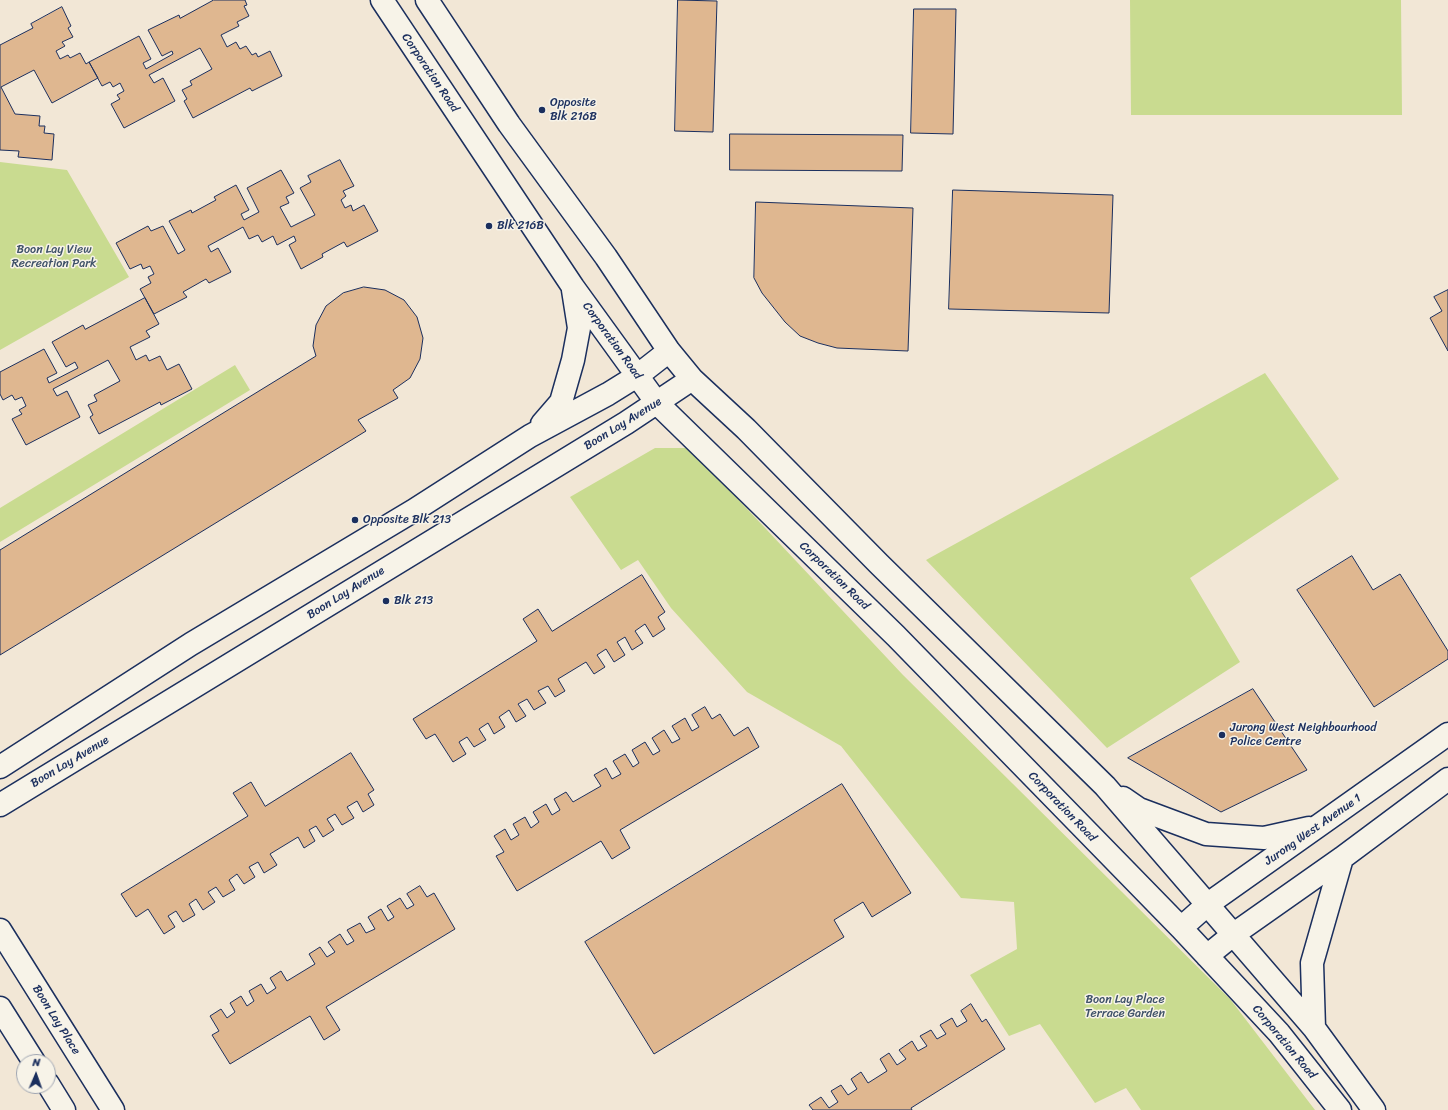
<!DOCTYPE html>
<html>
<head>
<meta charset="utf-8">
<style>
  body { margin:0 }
  #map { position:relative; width:1448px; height:1110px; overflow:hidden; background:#f2e7d6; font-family:Sriracha,sans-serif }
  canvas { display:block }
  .north { position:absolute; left:16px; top:1054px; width:40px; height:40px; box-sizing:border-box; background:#f7f3e8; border:1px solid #9fa5b1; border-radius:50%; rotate:2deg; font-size:11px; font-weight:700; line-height:16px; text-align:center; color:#1b2f5e }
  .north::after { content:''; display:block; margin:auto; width:14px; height:18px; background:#1b2f5e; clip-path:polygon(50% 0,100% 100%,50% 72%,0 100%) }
</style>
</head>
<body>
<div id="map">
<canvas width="1448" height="1110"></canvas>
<div class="north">N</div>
</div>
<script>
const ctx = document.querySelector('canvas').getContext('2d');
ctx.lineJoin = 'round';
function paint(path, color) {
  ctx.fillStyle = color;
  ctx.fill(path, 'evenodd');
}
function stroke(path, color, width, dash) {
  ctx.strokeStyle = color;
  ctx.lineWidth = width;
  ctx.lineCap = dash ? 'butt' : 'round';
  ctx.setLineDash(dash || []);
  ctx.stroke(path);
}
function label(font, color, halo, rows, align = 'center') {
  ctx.font = font + ' Sriracha,sans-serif';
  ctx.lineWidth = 3;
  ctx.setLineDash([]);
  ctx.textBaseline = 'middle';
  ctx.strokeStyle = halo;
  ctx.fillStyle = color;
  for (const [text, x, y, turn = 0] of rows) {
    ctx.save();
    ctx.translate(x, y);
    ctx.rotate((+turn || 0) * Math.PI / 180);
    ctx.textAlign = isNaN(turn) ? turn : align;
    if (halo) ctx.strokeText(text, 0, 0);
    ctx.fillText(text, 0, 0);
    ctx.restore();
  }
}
paint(new Path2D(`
  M1130,0H1401L1402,115H1131Z
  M0,162L67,170L129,277L0,350Z
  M235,365L250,390L0,542V508Z
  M1265,373L1339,479L1190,578L1240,662L1107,748L926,560Z
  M655,448H690L903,675L1230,999L1315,1110H1141L1126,1088L1095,1103L1040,1024L1009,1036L970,975L1017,949L1014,902L961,898L841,746L747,692L671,608L638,560L621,570L570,497Z`), '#c9db90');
const building = new Path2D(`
  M214,0H245L247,5L244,6L249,16L237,22L239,26L221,35L227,47L236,42L240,49L246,46L252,55L256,53L258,57L270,51L282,76L252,91L250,88L193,118L184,101L187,99L182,90L192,85L190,81L212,69L200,48L149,75L154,83L163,78L175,101L124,128L111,104L120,99L117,95L124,91L120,83L113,87L110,82L102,86L89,62L139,36L151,59L143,63L146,69L173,54L172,51L162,56L148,30L179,15L180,18Z
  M678,0L717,1L713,132L675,131Z
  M62,7L71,26L68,28L73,37L62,42L65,46L56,51L60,59L68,55L70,58L80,53L86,64L89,62L98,78L52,103L34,70L1,87L15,114L40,116L39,126H45L44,133L54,134L52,160L18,157L19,151L0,150V45L33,28L31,24Z
  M914,9H956L953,134L911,133Z
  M730,134L903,135L902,171L730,170Z
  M340,160L354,186L343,191L346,196L341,200L345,208L351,205L353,211L364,205L378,231L347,247L344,242L322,254L323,257L301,269L289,245L296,241L294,236L277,245L273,236L262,242L258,235L249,239L243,227L208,246L211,252L218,248L231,272L209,283L206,279L183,292L187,297L154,314L140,289L151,283L148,277L154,274L150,266L143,269L141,264L130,269L116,243L148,226L151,231L163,226L178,254L185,250L169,221L191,210L192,213L216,200L214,197L236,185L249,210L241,214L244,220L259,212L247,188L281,170L294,193L286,197L289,203L280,207L291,227L315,215L300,188L311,182L308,176Z
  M953,190L1113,195L1109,313L949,309Z
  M756,202L913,208L908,351L837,348L818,343L800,336L785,322L762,293L754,278Z
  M364,287L385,290L404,300L417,317L423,338L420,359L410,378L393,390L398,398L358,420L366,431L0,655V550L316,356L313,346L316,325L326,306L343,293Z
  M1448,290V351L1430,318L1442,311L1434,297Z
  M145,298L159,324L146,331L150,337L130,347L136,360L146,355L149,361L160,356L167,370L179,364L192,389L161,405L160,402L99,434L90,417L93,415L88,405L97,401L94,395L120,381L108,360L53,389L57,396L67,391L80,417L26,445L12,419L22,414L19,410L26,406L22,397L15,400L12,395L3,400L0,394V372L44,349L57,373L47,378L49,383L78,368L75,362L66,367L52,342L83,325L85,329Z
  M1352,556L1373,590L1400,574L1448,651V659L1374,707L1297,590Z
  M642,575L665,612L658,617L665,629L653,637L645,624L635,631L643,643L632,650L625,637L617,642L625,655L614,662L606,649L597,655L605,667L594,674L586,662L558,679L565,691L555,697L548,686L538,691L546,703L534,710L527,699L518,704L526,716L516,722L509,710L499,717L505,727L494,734L488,723L479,729L486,740L474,747L467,737L459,742L466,754L453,762L435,734L426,739L413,719L537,641L523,619L538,609L552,631Z
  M1253,689L1307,770L1221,812L1128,758Z
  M705,707L712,719L720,714L734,736L748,727L759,747L620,830L630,848L612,859L601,841L517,891L496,856L504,852L494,836L505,829L511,840L519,835L513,824L525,817L531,828L539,822L533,812L546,804L552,815L560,810L554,799L566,792L573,802L601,786L594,775L606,768L612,779L621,774L613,761L625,754L633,767L639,763L632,750L645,742L653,755L660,751L652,738L664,730L672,743L680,739L672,726L685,718L692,731L699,727L692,715Z
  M351,753L374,790L368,794L374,805L363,812L357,801L347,807L354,818L342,825L335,814L327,819L334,830L323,837L316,826L309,830L315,841L304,848L298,837L270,854L277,865L264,873L258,862L249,867L255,877L244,884L237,874L229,880L235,890L223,897L216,887L208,892L215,902L203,910L196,899L189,904L195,915L183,922L176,911L168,916L175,927L164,934L148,909L136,917L121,894L248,816L233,793L251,782L265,806Z
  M842,784L911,893L872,917L863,902L834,920L844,937L654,1054L585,942Z
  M420,886L427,897L434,893L455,929L326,1007L340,1030L324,1040L310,1016L230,1064L212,1035L219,1031L210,1016L221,1009L227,1018L235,1012L230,1003L241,996L247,1006L254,1001L249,991L261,984L267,994L276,988L270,978L281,971L287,981L315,964L309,954L320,947L327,957L335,952L328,942L340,934L347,945L354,941L347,930L360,923L366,933L375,929L368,917L381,909L388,921L394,917L387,906L400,898L407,909L414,905L407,894Z
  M971,1004L982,1022L986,1019L1005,1049L911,1108L912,1110H813L809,1105L821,1097L829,1108L838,1102L831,1091L841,1085L848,1095L857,1089L851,1079L861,1072L868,1083L887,1071L880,1059L889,1053L897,1065L906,1059L899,1050L912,1041L918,1051L927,1046L920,1036L931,1030L937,1039L946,1034L940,1025L952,1018L957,1027L967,1021L961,1011Z`);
paint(building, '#dfb790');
stroke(building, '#1b2f5e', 1);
const secondary = new Path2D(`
  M382,0L573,287L657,403L896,636L1181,928L1279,1033L1340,1110
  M427,0L509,124L606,257L669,351L692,379L746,429L879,564L1105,786L1314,1028L1374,1110
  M542,424L561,402L573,360L579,328L573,290
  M0,767L191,644L413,511L530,436L608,394L637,376L669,351
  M1123,798L1139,809L1206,834L1264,838L1309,828
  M0,805L626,423L692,379
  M1181,928L1208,904L1448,734
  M0,930L113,1110
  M1207,956L1234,934L1342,858L1448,779
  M0,1008L34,1062
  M1314,1028L1312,963L1342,858
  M48,1084L64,1110`);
stroke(secondary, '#1b2f5e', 25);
stroke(secondary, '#f7f3e8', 22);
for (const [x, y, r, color] of [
  [542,110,4,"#1b2f5e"],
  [489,226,4,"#1b2f5e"],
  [355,520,4,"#1b2f5e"],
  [386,601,4,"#1b2f5e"],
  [1222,735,4,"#1b2f5e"]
]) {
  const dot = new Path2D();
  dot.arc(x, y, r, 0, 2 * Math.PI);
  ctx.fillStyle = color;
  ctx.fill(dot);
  stroke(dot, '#f7f3e8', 1.5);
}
label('12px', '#1b2f5e', '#f7f3e8', [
  ["Corporation Road",430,73,56],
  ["Corporation Road",612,341,54],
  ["Boon Lay Avenue",623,424,-32],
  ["Corporation Road",834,576,44],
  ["Boon Lay Avenue",346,593,-32],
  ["Boon Lay Avenue",70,762,-31],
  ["Corporation Road",1062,807,46],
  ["Jurong West Avenue 1",1313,830,-35],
  ["Boon Lay Place",56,1020,58],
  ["Corporation Road",1284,1042,50]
]);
label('12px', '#1b2f5e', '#f7f3e8', [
  ["Opposite",550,103],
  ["Blk 216B",550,117],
  ["Blk 216B",497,226],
  ["Opposite Blk 213",363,520],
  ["Blk 213",394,601],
  ["Jurong West Neighbourhood",1230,728],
  ["Police Centre",1230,742]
], 'left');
label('12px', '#3e5168', '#f7f3e8', [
  ["Boon Lay View",54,250],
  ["Recreation Park",54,264],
  ["Boon Lay Place",1125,1000],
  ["Terrace Garden",1125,1014]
]);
</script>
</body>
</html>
